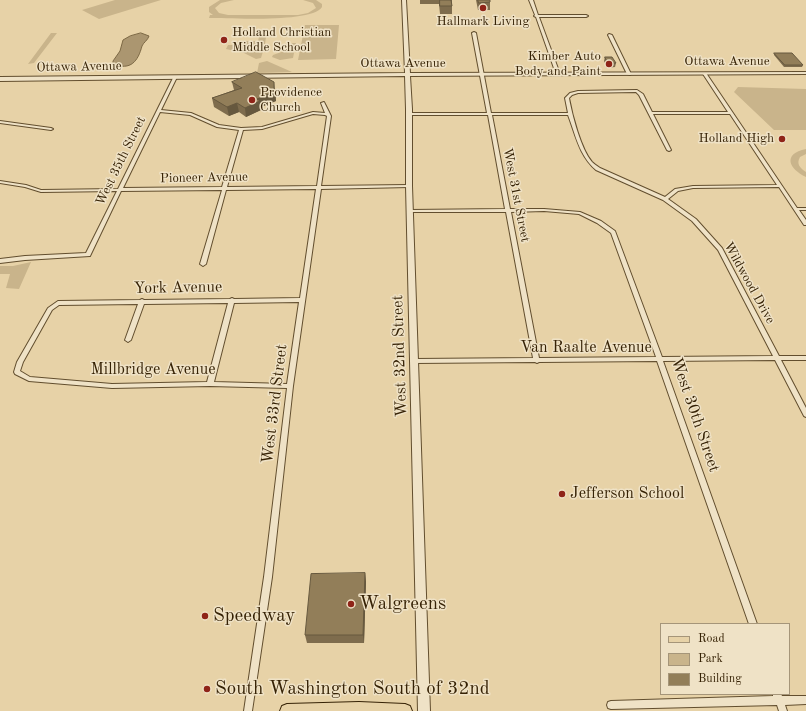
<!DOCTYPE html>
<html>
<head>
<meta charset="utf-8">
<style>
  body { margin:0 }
  #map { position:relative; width:806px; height:711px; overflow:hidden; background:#e7d2a7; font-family:"Old Standard TT",serif }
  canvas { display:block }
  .legend { position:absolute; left:660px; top:623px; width:130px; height:72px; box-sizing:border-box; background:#efe2c6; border:1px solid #a59579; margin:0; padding:5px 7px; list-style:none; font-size:12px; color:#362205 }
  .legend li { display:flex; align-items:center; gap:8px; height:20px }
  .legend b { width:20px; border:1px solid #a59579 }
</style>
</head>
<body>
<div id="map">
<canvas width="806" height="711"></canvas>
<ul class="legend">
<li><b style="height:5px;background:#e7d2a7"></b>Road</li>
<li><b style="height:11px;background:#c9b48b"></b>Park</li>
<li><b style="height:11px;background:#927e59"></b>Building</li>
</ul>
</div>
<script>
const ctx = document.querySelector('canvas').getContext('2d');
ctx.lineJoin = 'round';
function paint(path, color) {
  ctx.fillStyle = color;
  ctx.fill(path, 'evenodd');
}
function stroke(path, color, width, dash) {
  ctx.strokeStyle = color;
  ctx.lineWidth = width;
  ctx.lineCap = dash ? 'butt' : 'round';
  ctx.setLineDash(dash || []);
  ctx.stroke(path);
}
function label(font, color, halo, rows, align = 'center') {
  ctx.font = font + ' "Old Standard TT",serif';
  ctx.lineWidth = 3;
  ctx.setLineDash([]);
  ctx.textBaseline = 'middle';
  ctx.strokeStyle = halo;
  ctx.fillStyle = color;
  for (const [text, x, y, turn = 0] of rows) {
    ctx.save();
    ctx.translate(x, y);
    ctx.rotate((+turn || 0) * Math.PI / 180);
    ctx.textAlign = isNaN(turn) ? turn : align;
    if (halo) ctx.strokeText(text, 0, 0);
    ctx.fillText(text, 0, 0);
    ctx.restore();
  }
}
paint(new Path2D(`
  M115,0H161L99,19L82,10Z
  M220,0H234L221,3L215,8L219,13L228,15H298L308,13L316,8L313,3L303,0H316L322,4V7C313,23 229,18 209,18L210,15H213L209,12V7Z
  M305,25H339L336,59L298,60Z
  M51,33H57L34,63L28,64Z
  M259,37H266L265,44H261L260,48H264L261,58L256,59L244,53L226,49L228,45H247L244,44L243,41H258Z
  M292,43H296L293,58L280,60L272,57L273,55L290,49Z
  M267,61L292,72L257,73L259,63Z
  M738,87L806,89V130H774L734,92Z
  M806,149V154L800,157C796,164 800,168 806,172V177C789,169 782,154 806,149Z
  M31,262L19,289L6,288L10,274H0V266H13Z`), '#c9b48b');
const water = new Path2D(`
  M141,33L149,36C148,40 143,43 142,46C138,61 131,71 113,64V61L120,51L123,40L130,36Z`);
paint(water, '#ab9670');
stroke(water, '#7c6845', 1);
const minor = new Path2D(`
  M529,0H533L538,15H586L588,16L586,17H539L560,74L559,75L556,74L536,17L534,16L535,15Z
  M474,32L476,33L491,113H568L565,98L570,93L578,91L637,90L643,94L652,112H728L703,74L706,73L797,208H806V210H799L806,220V225H804L779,187L693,188L678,191L668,199L696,219L722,248L779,356H806V360H781L806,408V417L804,416L775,360L663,361L757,624H749L657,361L539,362L537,363L535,362L415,363L412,361L415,359L533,358L506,212H410L408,211L410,210L505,209L488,115H409L407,114L409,113H487L472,33ZM636,92L639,95L667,150L669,151L671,150L653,114H730L777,185L693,186L675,189L665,197L600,168C597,166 594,164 592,162C581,149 572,115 569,98L572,95L578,93ZM492,115H568C576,136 579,155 596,170L663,200L692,221L718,250L773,356L662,357L615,231L601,221L580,212L544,209H510ZM544,211L579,214L597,223L611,233L656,357L539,358L511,212Z
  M609,34L612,35L631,74L630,75L627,74L608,35Z
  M174,76L177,77L161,110L191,113L219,125L241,128L262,127L313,112L325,113L321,103L324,102L331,116L321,186L409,185L411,186L409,187L321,189L293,386L272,577L252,711H244L264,577L287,388L210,386L112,388L29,381L15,374L14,372L17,362L48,308L58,301L140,300L142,299L144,300L230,299L232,298L234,299L300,298L316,189L226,190L206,264L203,266L200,264L222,190L121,191L90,256L25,260L0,263V259L25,256L86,253L117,191L41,192L25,187L0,183V181L26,185L41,190L118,189ZM160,112L190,115L217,127L239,130L222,187L123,188ZM313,114L325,115L327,116L317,186L227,187L243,130L262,129ZM299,302L287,384L214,382L234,303ZM228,303L207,382L112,384L30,377L20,371L23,362L52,310L59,305L138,304L125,340L128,342L131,340L144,304Z
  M0,121L51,128L53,129L51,130L0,123Z
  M773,694H781L782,696H806V704L785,705L787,711H779L777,705L611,709L608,708L607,705L608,702L611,701L773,696Z`);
const tertiary = new Path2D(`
  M402,0H406L410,73L806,72V74L410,76L412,109V186L430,711H418L406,186V109L405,76L0,81V77L405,73Z`);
const primary = new Path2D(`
  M359,702L405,704L410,706L412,711H280L282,706L287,704Z`);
stroke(minor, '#624e2e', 2);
stroke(tertiary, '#624e2e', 2);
stroke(primary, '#362205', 2);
paint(minor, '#efe2c6');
paint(tertiary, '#efe2c6');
paint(primary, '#e7d2a7');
paint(new Path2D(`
  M420,0H452V14H440L439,4H420Z
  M476,0H490V10H478Z
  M774,53L803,65L802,67H784L774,55Z
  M605,57L616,63L615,67L607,68L604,61Z
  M232,82L275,90L276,101L261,107V110L246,117L239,112L229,116L214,107L212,98L234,90Z
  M365,573L366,582L364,643H307L305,635Z`), '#7e6c4d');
paint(new Path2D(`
  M274,82L276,101L261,107V110L246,117L245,108Z
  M237,103L239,112L229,116L227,107Z
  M365,573L366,582L364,643L363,635Z`), '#66583e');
const building = new Path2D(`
  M440,0H451L452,6H440Z
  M478,0H490V2L479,3Z
  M774,53H792L803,65H785Z
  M605,57H612L616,63H608Z
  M256,72L274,82V92L257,99L260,101L245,108L237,103L227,107L212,98L242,88L232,82Z
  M365,573L363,635H305L311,574Z`);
paint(building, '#927e59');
stroke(building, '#66583e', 1);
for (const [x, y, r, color] of [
  [483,8,4,"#8f2418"],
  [224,40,4,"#8f2418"],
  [609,64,4,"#8f2418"],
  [252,100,4,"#8f2418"],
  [782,139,4,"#8f2418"],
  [562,494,4,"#8f2418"],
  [351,604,4,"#8f2418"],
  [205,616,4,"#8f2418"],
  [207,689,4,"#8f2418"]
]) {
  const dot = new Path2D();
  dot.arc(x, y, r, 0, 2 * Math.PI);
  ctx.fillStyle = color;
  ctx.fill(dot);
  stroke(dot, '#efe2c6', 1.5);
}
label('13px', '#362205', '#efe2c6', [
  ["Hallmark Living",483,22,"center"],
  ["Holland Christian",232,33],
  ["Middle School",232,48],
  ["Kimber Auto",601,57,"right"],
  ["Body and Paint",601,72,"right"],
  ["Providence",260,93],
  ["Church",260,108],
  ["Holland High",774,139,"right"]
], 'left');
label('13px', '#362205', '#efe2c6', [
  ["Ottawa Avenue",727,62],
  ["Ottawa Avenue",403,64],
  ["Ottawa Avenue",79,67,-1],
  ["West 35th Street",121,161,-64],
  ["Pioneer Avenue",204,178,-1],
  ["West 31st Street",516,195,79],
  ["Wildwood Drive",749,283,61]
]);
label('16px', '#362205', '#efe2c6', [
  ["York Avenue",178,288,-1],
  ["Van Raalte Avenue",586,348],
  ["West 32nd Street",400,356,-92],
  ["Millbridge Avenue",153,370],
  ["West 33rd Street",275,404,-83],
  ["West 30th Street",695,415,71]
]);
label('16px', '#362205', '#efe2c6', [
  ["Jefferson School",570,494]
], 'left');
label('19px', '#362205', '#efe2c6', [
  ["Walgreens",359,604],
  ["Speedway",213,616],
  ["South Washington South of 32nd",215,689]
], 'left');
</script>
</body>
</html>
